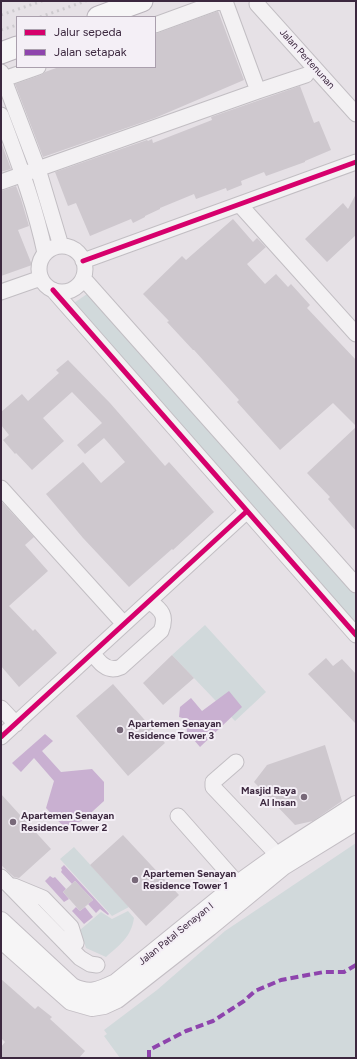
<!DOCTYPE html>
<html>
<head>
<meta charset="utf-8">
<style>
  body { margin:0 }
  #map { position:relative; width:357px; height:1059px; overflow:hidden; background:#e6e1e6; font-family:Figtree,sans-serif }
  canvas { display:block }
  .frame { position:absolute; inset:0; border:2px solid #3c283f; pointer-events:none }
  .legend { position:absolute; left:16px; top:16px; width:140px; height:52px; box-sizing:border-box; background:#f4eff6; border:1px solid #aa9fad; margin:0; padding:5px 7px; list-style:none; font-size:12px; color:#3c283f }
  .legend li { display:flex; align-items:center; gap:8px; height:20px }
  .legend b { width:20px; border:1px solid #aa9fad }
</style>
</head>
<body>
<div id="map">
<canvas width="357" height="1059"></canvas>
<div class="frame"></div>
<ul class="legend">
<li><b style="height:5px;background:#d6006c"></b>Jalur sepeda</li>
<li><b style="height:5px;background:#8e44ad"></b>Jalan setapak</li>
</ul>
</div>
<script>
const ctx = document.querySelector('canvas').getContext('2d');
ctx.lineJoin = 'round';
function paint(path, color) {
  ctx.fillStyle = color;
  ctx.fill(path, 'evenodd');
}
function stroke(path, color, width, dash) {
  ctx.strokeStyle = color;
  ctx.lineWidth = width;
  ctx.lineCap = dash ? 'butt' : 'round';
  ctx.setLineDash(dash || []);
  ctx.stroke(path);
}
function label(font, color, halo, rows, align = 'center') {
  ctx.font = font + ' Figtree,sans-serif';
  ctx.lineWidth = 4;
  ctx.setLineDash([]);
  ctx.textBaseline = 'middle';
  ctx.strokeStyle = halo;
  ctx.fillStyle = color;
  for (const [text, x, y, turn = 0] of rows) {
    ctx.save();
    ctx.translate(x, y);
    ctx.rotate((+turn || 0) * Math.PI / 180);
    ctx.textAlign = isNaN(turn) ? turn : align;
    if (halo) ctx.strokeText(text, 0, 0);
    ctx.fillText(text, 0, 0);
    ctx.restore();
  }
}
paint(new Path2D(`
  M87,294L356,595V627L71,305Z
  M205,625L266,692L235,721L172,655Z
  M356,843V1058H120L104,1036L107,1034L104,1030L157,990L225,931Z
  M74,847L129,907L112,916L60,859Z
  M128,911L134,918C131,938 119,945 106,957L86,948L80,930L101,912L112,919Z`), '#d1d9db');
paint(new Path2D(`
  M229,691L242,707L200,747L187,732L186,723L189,720L179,717L180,707L191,698L202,711Z
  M45,734L53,741L42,751L61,772L92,769L104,782V801L82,821L64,827L46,808L54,781L34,758L21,772L12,763Z
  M64,865L109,914L108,915L100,909L96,913L88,904L93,900L75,881L72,884L61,872L62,870L61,868Z
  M50,876L53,878L55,877L66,889L63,892L69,899L64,902L45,881Z
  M76,907L80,911L85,907L93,917L84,924L72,911Z`), '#c9b0d1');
paint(new Path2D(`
  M218,11L244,80L155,118L43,157L15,84L41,75L45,72L59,67H155V34Z
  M300,86L314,123L319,121L331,150L305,161V162L266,176L264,172L241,181L242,185L227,191L226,188L196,199L194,194L160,208V209L145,216V217L133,223L131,219L90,236L76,203L68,206L55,172L147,140L148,141L152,139L153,143L212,120L211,117Z
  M1,142L11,169L1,172Z
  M16,186L21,199L29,226L18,230L32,265L1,276V191Z
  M356,194V235L327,262L305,239L343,203L348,209Z
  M233,219L253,242L257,238L266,247L247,264L265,284L276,274L288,287L291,284L310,305L307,308L356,360V426L333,403L280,450L237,402L239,400L194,350H193L167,322L169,321L143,294L182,256L186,260Z
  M68,360L110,403L165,466L169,462L214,512L173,550L172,549L129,587L83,538L46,494L83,462L101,483L125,462L104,438L85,454L77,445L102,423L72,392L43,418L64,441L32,470L16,453L15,454L3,440L9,435L1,425V412L22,394L28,401L59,373L56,370Z
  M356,427V531L328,499L330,497L307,473Z
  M1,501L34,537L25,545L48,571L9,606L33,631L35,629L57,653L19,687L1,666Z
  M172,655L194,678L163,705L143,683Z
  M326,658L333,666L342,659L356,674V724L308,674Z
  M113,684L165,743L128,776L76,716Z
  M325,745L342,801L313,821L295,825L254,782L267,765Z
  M1,794L51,849L19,878L14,877L1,865Z
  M123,835L179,895L146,926L90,865Z
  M75,881L93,900L80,911L63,892Z
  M1,979L35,1009L38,1006L52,1017L50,1019L85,1051L79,1058H1V1047L5,1042L1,1038Z`), '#cec8ce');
const minor = new Path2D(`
  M257,4L356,114
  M155,25L218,2L226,4L258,91
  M1,72L38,169L61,246
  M1,80L38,67
  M1,115C18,161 35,205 45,253
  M1,182L258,91L306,75
  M240,205L356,334
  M39 269a23 23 0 1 1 46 0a23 23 0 1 1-46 0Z
  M83,261L356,162
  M83,278L356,585
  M53,290L356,635
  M1,292L41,278
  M1,488L124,624
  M93,653C99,663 108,673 121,667L161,631C167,616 162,610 149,601
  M1,708L16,724
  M1,737L247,511
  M236,762L213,782V787L271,848L283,866
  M178,816L238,884
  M1,877L80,958L90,964L97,965
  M14,886L43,898L71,927L76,943L70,948`);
const major = new Path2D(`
  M1,921L72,987C90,996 99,991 116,983L238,884L277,856L356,805
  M1,939L71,1001L92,1007L104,1005L117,999L209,927L283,866L356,821`);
const highway = new Path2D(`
  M98,17L142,1
  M1,53L17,47`);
stroke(minor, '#c2bec3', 17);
stroke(major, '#c3bec4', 20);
stroke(highway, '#b9b3bb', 23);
stroke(minor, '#f3f1f3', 15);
stroke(major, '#f6f5f6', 18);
stroke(highway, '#f6f5f6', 21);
stroke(new Path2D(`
  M1,15L42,1
  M40,17L86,1
  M1,30L17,25`), '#cdcace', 3, [2, 4]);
stroke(new Path2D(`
  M149,1058V1050L186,1031L213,1021L244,1001L255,991L281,980L324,972H344L356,965`), '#8e44ad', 4, [8, 4]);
stroke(new Path2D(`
  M83,261L356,162
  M53,290L356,635
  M1,737L247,511`), '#d6006c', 5);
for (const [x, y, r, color] of [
  [120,730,4,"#786979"],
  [304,797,4,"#786979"],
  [13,822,4,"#786979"],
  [135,880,4,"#786979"]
]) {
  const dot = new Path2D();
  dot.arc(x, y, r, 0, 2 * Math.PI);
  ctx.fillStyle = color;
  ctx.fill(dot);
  stroke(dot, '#f4eff6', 1.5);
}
label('10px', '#3c283f', '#f4eff6', [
  ["Jalan Pertenunan",307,59,48],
  ["Jalan Patal Senayan I",176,934,-39]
]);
label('bold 10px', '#3c283f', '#f4eff6', [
  ["Apartemen Senayan",128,724],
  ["Residence Tower 3",128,736],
  ["Masjid Raya",296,791,"right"],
  ["Al Insan",296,803,"right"],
  ["Apartemen Senayan",21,816],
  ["Residence Tower 2",21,828],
  ["Apartemen Senayan",143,874],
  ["Residence Tower 1",143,886]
], 'left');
</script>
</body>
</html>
